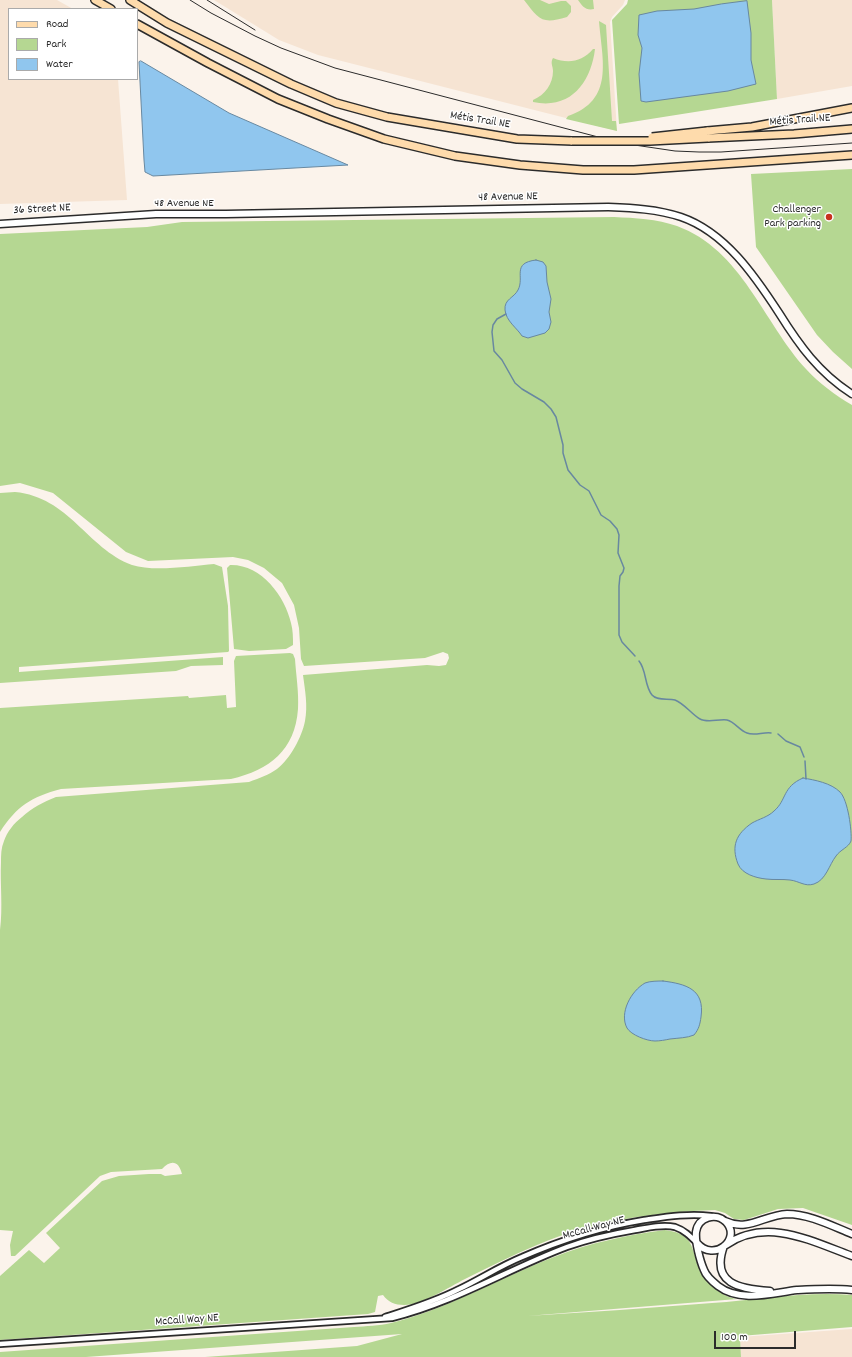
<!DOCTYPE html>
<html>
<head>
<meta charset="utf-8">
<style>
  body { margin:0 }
  #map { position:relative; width:852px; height:1357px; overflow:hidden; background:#fbf3eb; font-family:Dekko,sans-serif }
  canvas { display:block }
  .legend { position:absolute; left:8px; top:8px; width:130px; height:72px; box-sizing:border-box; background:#fff; border:1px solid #aaa; margin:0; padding:5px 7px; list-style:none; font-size:12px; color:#2b2b2b }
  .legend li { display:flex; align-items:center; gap:8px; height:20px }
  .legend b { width:20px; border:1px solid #aaa }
  .scale { position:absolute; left:714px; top:1331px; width:82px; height:18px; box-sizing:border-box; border:2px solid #2b2b2b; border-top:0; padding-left:5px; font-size:12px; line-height:14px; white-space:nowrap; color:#2b2b2b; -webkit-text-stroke:3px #fff; paint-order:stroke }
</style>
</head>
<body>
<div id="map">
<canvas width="852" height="1357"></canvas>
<ul class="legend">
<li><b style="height:5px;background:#fedbac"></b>Road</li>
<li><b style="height:11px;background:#b5d792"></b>Park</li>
<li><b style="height:11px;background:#90c6ee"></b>Water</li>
</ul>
<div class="scale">100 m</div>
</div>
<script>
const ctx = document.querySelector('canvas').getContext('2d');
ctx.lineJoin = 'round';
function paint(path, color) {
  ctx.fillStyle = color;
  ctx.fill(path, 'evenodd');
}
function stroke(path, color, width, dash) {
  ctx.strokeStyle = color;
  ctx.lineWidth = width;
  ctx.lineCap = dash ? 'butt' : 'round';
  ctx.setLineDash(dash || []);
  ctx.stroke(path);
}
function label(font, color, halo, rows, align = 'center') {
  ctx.font = font + ' Dekko,sans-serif';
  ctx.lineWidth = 3;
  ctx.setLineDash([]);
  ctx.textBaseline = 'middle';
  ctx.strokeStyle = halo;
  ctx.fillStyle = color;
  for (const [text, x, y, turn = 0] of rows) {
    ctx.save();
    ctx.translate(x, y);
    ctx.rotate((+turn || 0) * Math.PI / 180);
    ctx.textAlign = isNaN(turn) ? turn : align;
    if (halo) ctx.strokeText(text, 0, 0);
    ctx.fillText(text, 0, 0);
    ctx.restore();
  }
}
paint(new Path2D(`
  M0,0H57L73,9H9V79H118L127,200L0,204Z
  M214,0H625L623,5L612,17L610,22L617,131L318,55L279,40Z
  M772,0H852V86L777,99Z
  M852,1329V1357H741L740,1337Z`), '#f6e4d3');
paint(new Path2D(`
  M524,0H540L549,4L561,1H566L571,6V12L567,17C541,25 539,19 524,0Z
  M578,0H593L594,9C586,11 582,6 578,0Z
  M628,0H772L777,99L619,124L612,20L627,4Z
  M599,21L606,25L612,121H616L617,131L566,119L568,116C615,100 602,60 599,21Z
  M593,49H595C591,82 571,110 533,102V100C545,95 553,84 553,71C553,66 550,63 553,58C568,64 582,62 593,49Z
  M852,169V369L833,352L817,335L756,247L751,174Z
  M614,217C635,218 657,219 677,226C742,250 763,322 806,369C819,383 835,395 852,405V1225L803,1208L778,1209L744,1220L734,1219L725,1213L715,1210C655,1212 592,1221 537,1245C513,1255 489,1267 465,1279C449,1287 422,1305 404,1305C395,1305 388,1302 383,1295L378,1296L375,1312L368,1314L0,1340V1276L29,1250L44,1263L60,1248L46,1233L102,1181L119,1176L149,1174H161L165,1176L182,1174C179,1161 171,1159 162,1169L111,1172L100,1176L15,1256H11L10,1245L13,1231L0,1230V930C3,907 0,885 1,862C1,855 1,848 4,841C7,832 14,823 22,817C32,808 43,802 56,797L249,782C259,778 269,775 277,769C290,759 302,737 305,721C308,706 305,690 303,675L427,665L439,666L446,665L449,658L448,654L443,652L425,658L304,666L301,659L299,628L294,605L282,583L264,568L248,560L233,557L148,561L126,552L53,493L20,483L0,486V234L147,227L182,222Z
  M15,492C69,497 87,548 132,565C154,572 191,566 214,564L222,567L228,606L229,651L228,652L214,653L19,667V672L223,657V665L191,666L176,671L0,683V493Z
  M230,565C261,564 285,596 291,623C293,630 293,638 293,645L286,649L249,651L234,649L227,568Z
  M290,653L293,654L295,659C296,675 299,692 298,709C295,750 270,770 231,779L61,789C31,797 17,806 0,832V708L188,696L189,698L226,695L227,708L236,707L234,661L236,656Z
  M665,1230C697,1234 690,1250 701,1273C704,1280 710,1284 716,1289C722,1294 729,1298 737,1299C745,1299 754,1298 762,1297L527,1316C589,1312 651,1308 712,1303C759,1300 805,1291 852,1295V1327L740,1336L741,1357H205L357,1346L402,1334L86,1357H0V1352L354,1327C366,1326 379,1326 391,1323C448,1309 499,1278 554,1257C589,1243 627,1235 665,1230Z`), '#b5d792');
const water = new Path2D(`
  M747,1L751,33V60L756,84L728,91L646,102L641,101L639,74L642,48L638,35L639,15L657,11L694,9L721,4Z
  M141,61L229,113L348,165L153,176L145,172L144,160L139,62Z
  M536,260L543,262L546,266L547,282L551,299L549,312L551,322L549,329L545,333L528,338L522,336C517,328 506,321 505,310C504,299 514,298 518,290C525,277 511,263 536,260Z
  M803,778C815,780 831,783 840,792C848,800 852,831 851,841C849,847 840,850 836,856C829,865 826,880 814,884C805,887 799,881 790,880C782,879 774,880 766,879C756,878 742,874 738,864C731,846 736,834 752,823C759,819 768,817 774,811C787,800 782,787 803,778Z
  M663,981C686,984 705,989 701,1017C700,1024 699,1029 694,1035C687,1038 678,1038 670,1039C665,1040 660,1041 655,1041C647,1041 631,1035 627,1028C619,1013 631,991 645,983C650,981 658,981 663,981Z`);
paint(water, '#90c6ee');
stroke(water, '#6888a0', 1);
stroke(new Path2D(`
  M506,314L497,319L493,325L492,332L494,351L502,360L515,383L522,389L544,402L551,409L556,417L563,445V453L568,470L580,485L589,491L601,515L610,521L617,529L619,535L618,553L624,568L623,572L620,576L619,586V635L622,642L635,656
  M639,661C647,671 644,685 652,695C657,701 668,698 675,700C685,704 691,714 700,719C707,723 718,719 727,720C735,722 739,730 747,733C754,736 763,732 771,733
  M778,734L786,741L800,747L804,757
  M805,761L806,779`), '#6888a0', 1.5);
const minor = new Path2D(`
  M385,1317C410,1309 436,1301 459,1289C480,1279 500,1266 522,1257C561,1240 601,1227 644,1220C665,1217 689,1213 711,1216
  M0,1344L392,1318C454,1303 508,1269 567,1247C589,1239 612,1234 635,1230C648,1228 662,1224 675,1227C684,1230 690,1236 697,1243`);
const tertiary = new Path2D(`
  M0,224L156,214H226L608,207C632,208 657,209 681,217C725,232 755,276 779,313C799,345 819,373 852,394
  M725,1221C748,1232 764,1215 787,1214C809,1214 832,1226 852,1234
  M697,1243C714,1263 742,1239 726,1222C716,1212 698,1217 696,1232C695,1242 700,1261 704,1270C706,1276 713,1282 718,1286C740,1303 772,1293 797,1290C816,1289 834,1288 852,1290
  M726,1245C767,1217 811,1241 852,1256
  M724,1246C710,1284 740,1289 770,1291`);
const primary = new Path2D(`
  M95,0L111,9
  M130,0L167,23L291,84L336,103L387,117L517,139L572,141
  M137,24L208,63L278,99L328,119L384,139L455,156L520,165L583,170H634L852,155
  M707,131L752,127L852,108
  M708,138L794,134L852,129`);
stroke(minor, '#2b2b2b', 8);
stroke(tertiary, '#2b2b2b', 9);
stroke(primary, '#2b2b2b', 10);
stroke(minor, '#fff', 4.5);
stroke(tertiary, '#fff', 6);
stroke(primary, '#fedbac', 7);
stroke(new Path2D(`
  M190,0L211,13L255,36L281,48L335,68L621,143L675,151L699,152H721L852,143
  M207,0L255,30`), '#2b2b2b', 1);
const primaryBridge = new Path2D(`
  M652,137L707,131
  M572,141H650L708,138`);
stroke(primaryBridge, '#2b2b2b', 10, []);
stroke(primaryBridge, '#fedbac', 7);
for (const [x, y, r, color] of [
  [829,217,4,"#c8321e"]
]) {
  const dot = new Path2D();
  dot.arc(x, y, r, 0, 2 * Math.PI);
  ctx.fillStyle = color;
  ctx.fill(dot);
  stroke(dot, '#fff', 1.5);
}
label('12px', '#2b2b2b', '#fff', [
  ["Métis Trail NE",480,121,9],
  ["Métis Trail NE",800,121,-4],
  ["48 Avenue NE",508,198,-1],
  ["48 Avenue NE",184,204],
  ["36 Street NE",42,210,-3],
  ["McCall Way NE",594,1229,-15],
  ["McCall Way NE",187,1321,-4]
]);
label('12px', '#2b2b2b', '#fff', [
  ["Challenger",821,210],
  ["Park parking",821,224]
], 'right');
</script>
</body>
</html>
